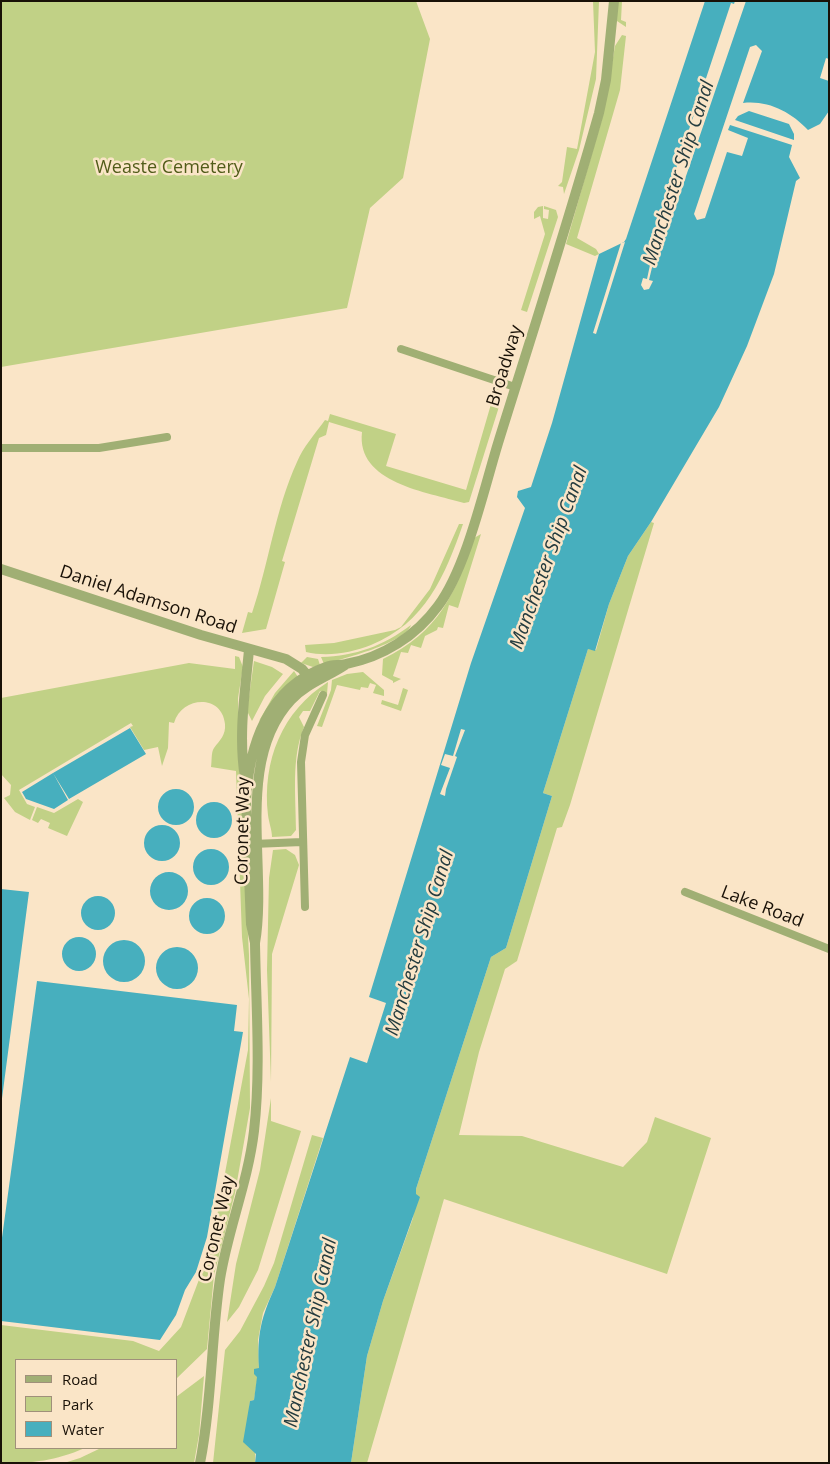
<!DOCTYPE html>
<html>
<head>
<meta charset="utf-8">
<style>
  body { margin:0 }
  #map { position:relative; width:830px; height:1464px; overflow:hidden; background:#fae5c7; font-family:"Open Sans",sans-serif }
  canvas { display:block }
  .frame { position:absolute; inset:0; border:2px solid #191107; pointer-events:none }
  .legend { position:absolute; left:15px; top:1359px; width:162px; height:90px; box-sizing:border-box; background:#fae5c7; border:1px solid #a0907a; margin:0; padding:6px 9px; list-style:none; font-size:15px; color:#191107 }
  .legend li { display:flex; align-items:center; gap:10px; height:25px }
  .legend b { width:25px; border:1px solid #a0907a }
</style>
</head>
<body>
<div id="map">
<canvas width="830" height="1464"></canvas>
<div class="frame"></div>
<ul class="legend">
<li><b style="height:6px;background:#a0af74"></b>Road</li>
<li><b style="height:14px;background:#c1d186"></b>Park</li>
<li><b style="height:14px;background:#47afbe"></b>Water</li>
</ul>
</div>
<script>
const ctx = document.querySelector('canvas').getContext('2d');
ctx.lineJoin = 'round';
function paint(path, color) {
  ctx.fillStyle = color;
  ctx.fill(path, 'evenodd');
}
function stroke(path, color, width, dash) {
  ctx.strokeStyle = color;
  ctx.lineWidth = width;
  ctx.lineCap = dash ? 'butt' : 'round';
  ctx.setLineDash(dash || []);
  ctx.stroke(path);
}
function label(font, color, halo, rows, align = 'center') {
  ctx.font = font + ' "Open Sans",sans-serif';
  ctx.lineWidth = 5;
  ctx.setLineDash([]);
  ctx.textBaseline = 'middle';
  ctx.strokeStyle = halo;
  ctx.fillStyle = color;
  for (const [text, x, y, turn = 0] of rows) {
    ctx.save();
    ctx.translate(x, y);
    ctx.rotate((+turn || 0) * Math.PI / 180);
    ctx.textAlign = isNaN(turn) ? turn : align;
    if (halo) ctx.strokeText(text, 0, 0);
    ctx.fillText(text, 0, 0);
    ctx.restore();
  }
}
paint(new Path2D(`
  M1,1H416L430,39L403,178L370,208L347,308L1,367Z
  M593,1H599L596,79L579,150L564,194L563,187L558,186L562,182L567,147L577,149L595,52Z
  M617,1H622L621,20L626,22V27L617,21Z
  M622,35L626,36L620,90L577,238L596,249L599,254L595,256L566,244L603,115L615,46Z
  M543,206V218L548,219L549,210L544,209V206L556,210L558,217L527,312L521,310L545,234L540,216L534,219V212L538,207Z
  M496,387L503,394L469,502L464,503C427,492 356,483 362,432L329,422L326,435L319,438L282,561L285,562L266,629L242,633L248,612L252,613C269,563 275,510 297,462C303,447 315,434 325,420L328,421L330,414L396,434L386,466L466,490Z
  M651,522L654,523L570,805L562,827L557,828L517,961L505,969L479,1052L459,1135L522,1136L623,1167L647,1142L655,1117L711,1138L667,1274L444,1199L367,1463H351L367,1356L383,1301L413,1218L416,1189L491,957L506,948L552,796L543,793L588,649L596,650L609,604L628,556Z
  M459,524H463C445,576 425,623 371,645C351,653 327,657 306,652L305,645L334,643L395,630L401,627L430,589Z
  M481,534L458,608L449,605L443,628L438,627L437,630L425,636L421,648L411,645L408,653L401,652L393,676L401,679L393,683V681L382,675L383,659C439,632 455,594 474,538Z
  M411,625C405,643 343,659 324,664L321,657C356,656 383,646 411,625Z
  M235,656L239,657L243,667L238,698V741L249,955L250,1108L235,1193L214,1275L207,1349L176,1379V1360H16V1448H85C54,1461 35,1463 1,1463V1325L133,1341L159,1351L181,1327L211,1248L248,1050L249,999L242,937L236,771L211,767C212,761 211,752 214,748C220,740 226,735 225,724C222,694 182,696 174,723L169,722L168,748L162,766L158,747L144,750L130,727L133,726L131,723L19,790L27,804L35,807L30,820L15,812L4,798L10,795L11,785L1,774V698L189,663L235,669Z
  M307,657L318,659L320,665L313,667L301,663Z
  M254,661L272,667L283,674L265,696L252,721L247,711Z
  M294,671L298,677L259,721L275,693Z
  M363,672L384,690V696L373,693L376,685L370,683L368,688L361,687L360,690L337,685L322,727L317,726L331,690L332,680L347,674Z
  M328,682L327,694L320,691L310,711H303L299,717L304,727C291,758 296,797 296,830L291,836L272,837C272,830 269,823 268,815C262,761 282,711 328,682Z
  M403,688L408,690L401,711L381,704L382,700L398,705Z
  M78,799L83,802L67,836L48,828L50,823L41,819L38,823L32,820L37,807L54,813Z
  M286,849L295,855L299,865L272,954L271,1082L267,970L269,878L273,850Z
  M271,1098V1121L301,1131L258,1270L239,1307L227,1322L236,1264L260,1170Z
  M312,1135L323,1138L275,1287L263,1313L258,1340L259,1369L254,1400L250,1401C247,1422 257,1442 255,1463H213L225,1350L240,1331L264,1286L274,1263Z
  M204,1376L199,1435L194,1463H64L80,1458L101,1448H176V1397Z`), '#c1d186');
paint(new Path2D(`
  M705,1H735L734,4L731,3L651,244L653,251L661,249L746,1H829V111L820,124L808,130C791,112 768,100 743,103L762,51L756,45L750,47L694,214L697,220L705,218L727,152L742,156L748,138L728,130L730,125L792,145L789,157L800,178L796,181L774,274L747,346L719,407L651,522L628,556L609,604L595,651L588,649L543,793L552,796L506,948L491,957L416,1189V1194L420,1197L383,1301L367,1356L351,1463H255L256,1454L243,1442L250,1401L254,1400L257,1377L254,1374V1369L259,1368C257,1334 261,1318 275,1287L350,1057L367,1063L386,1003L369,997L471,663L525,508L517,497L518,491L531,487L552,423L599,254L624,242L626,239Z
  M749,111L789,124L794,134V140L735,120L738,116Z
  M130,728L146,754L69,799L53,773Z
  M53,773L68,800L54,809L26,799L22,792Z
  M158 807a18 18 0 1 1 36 0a18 18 0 1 1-36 0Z
  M196 820a18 18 0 1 1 36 0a18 18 0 1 1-36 0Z
  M144 843a18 18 0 1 1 36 0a18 18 0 1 1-36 0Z
  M193 867a18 18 0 1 1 36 0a18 18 0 1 1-36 0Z
  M150 891a19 19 0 1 1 38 0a19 19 0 1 1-38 0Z
  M1,889L29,892L1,1106Z
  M81 913a17 17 0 1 1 34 0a17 17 0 1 1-34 0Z
  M189 916a18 18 0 1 1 36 0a18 18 0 1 1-36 0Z
  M62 954a17 17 0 1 1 34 0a17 17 0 1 1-34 0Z
  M103 961a21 21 0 1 1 42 0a21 21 0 1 1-42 0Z
  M156 968a21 21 0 1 1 42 0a21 21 0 1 1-42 0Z
  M37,981L237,1005L234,1031L243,1032L207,1237L196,1272L185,1290L176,1315L160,1340L1,1321V1245Z`), '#47afbe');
paint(new Path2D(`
  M826,58L829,59V81L820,78Z
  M625,242L596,334L593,333L621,243Z
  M653,251H656L649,280L653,281L649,289L644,290L641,285L643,278L647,279Z
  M461,729L465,730L455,756L457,757L446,789L445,796L440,794L450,768L441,765L445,754L453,756Z`), '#fae5c7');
stroke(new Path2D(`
  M401,349L515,387
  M1,448H99L167,437
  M253,844L302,842
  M685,892L829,949
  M305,907L301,762L305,735L323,695`), '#a0af74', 8);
stroke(new Path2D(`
  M1,569L201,635L286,659L302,669L311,680
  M245,778C238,735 245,693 249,650
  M255,943L251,924L246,803C248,746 268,687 326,667C333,664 339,666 346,664C383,657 416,636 438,606C467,567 484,488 499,440C533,331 568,223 599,113L606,80L614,1
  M200,1463C212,1402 211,1340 220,1279C228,1229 248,1182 254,1131C261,1069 256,1005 255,943C268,867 234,761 291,700C306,684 327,677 345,665`), '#a0af74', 10);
label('18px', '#515c19', '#fae5c7', [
  ["Weaste Cemetery",169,168]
]);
label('18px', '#191107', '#fae5c7', [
  ["Broadway",505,366,-73],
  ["Daniel Adamson Road",148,600,18],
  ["Coronet Way",243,831,-89],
  ["Lake Road",762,907,21],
  ["Coronet Way",217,1229,-77]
]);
label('italic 19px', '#243c3f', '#fae5c7', [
  ["Manchester Ship Canal",679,173,-72],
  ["Manchester Ship Canal",549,558,-70],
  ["Manchester Ship Canal",420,943,-73],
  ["Manchester Ship Canal",311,1333,-78]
]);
</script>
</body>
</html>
